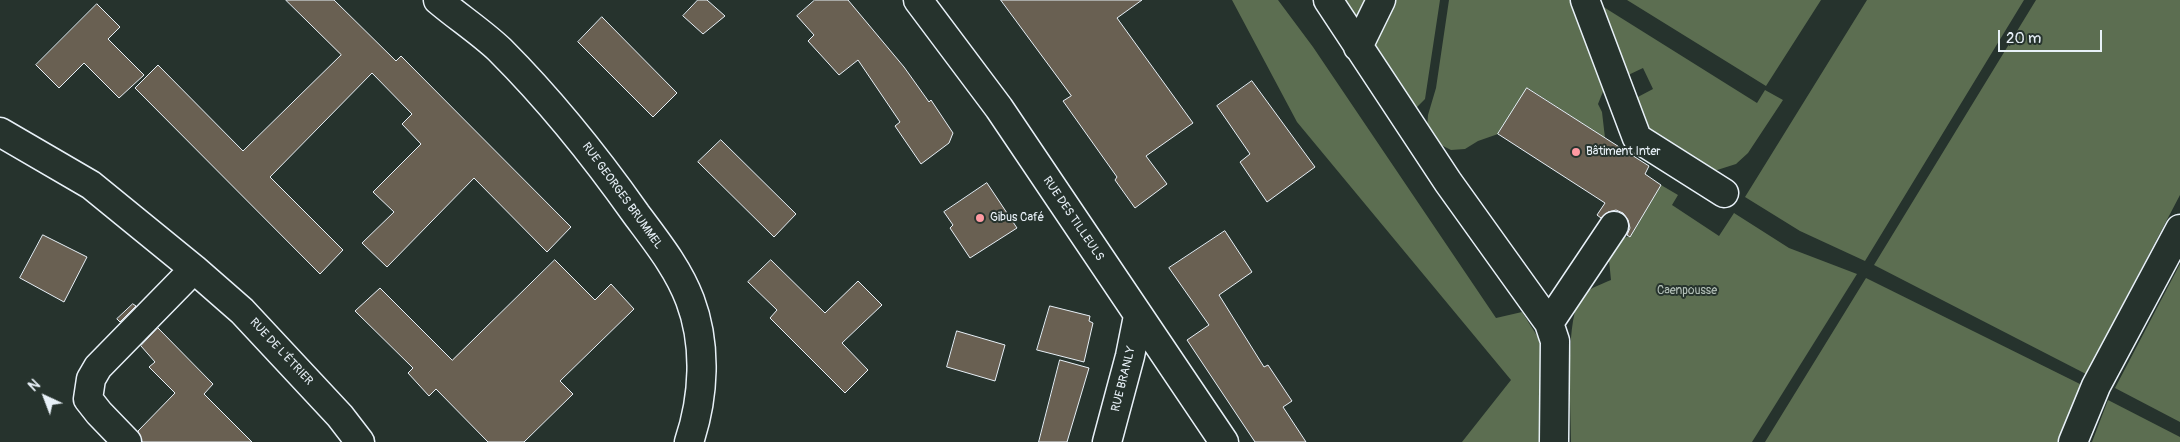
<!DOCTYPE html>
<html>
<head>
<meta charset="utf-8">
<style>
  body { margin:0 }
  #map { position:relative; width:2180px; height:442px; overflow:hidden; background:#26332d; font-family:Pangolin,sans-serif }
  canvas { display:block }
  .north { position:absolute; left:20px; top:372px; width:50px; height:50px; -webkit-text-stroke:4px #26332d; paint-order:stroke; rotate:317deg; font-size:14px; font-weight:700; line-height:20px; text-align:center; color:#e8f1f8 }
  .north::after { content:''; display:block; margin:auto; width:18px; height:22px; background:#e8f1f8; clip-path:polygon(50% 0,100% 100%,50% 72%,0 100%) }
  .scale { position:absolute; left:1998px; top:30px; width:104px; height:22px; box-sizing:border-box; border:2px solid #e8f1f8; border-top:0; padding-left:6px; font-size:15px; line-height:18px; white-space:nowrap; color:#e8f1f8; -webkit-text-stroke:4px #26332d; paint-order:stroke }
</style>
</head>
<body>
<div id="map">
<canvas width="2180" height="442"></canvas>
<div class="north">N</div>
<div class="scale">20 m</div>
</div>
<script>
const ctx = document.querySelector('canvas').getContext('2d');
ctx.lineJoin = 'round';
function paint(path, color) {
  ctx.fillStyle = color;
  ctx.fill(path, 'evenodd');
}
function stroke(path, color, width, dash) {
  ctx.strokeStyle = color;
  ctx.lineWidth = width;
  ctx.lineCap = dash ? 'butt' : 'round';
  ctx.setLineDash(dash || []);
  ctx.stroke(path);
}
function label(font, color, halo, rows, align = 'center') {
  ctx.font = font + ' Pangolin,sans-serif';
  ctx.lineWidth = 4;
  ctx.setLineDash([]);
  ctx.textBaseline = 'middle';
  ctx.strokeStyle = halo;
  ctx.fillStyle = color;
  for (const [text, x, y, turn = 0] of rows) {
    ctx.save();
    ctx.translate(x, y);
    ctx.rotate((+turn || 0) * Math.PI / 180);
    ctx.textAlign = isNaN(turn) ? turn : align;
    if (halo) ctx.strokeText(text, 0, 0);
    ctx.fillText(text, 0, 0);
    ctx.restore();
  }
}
paint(new Path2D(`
  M1232,0H1278L1313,47L1496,318L1522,312L1541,342V442H1462L1511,380L1297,122Z
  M1345,0H1372L1362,23Z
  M1393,0H1440L1425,99L1415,109L1373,44Z
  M1449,0H1575L1606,84L1598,104L1602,112L1605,138L1528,88L1498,134L1478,141L1465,149L1451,150L1439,144L1427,129L1428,115L1436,88Z
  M1627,0H1821L1766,86Z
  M1867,0H2024L1865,261L1800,231L1745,197Z
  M2036,0H2180V195L2086,374L1874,265Z
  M1594,1L1757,103L1765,90L1783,100L1748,153L1736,164L1714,171L1655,134L1645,124L1634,99L1653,89L1643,68L1624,77Z
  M1661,185L1678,195L1672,205L1719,236L1734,213L1789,248L1857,274L1752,442H1571C1571,407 1565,329 1579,300C1585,289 1600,285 1611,280L1609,260L1617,240L1630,236Z
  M2180,264V422L2115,388Z
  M1866,278L2082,385L2058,442H1765Z
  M2108,400L2180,437V442H2092Z`), '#5c6e51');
const building = new Path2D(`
  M286,0H334L396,61L401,56L571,227L547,252L474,178L387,267L362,243L394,212L373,192L421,144L402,124L412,114L372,73L270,177L343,250L320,274L135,88L158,65L243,151L341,55Z
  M698,0H707L725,16L703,34L683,16Z
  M815,0H848L904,67L929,102L931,100L953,133L949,143L921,164L895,126L900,122L858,60L839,75L808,41L814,35L797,16Z
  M1001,0H1142L1117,18L1193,123L1146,156L1167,184L1135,208L1115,180L1117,177L1063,101L1071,96Z
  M97,4L120,27L108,39L144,75L119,98L84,63L59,88L36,65Z
  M602,17L677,93L653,117L578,42Z
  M1252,81L1315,167L1267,202L1240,162L1250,154L1217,106Z
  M1527,88L1649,166L1645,174L1661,185L1630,237L1627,235L1630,228L1628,220L1623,213L1616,210L1608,212L1601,218L1597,215L1605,203L1498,134Z
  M721,140L796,214L774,237L698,162Z
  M987,183L1017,228L970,258L950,228L953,225L944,212Z
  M1225,231L1252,272L1219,295L1264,367L1268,365L1292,401L1283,407L1306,442H1255L1187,340L1209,325L1169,268Z
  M43,235L87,257L64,302L20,278Z
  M555,260L595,300L611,284L634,309L560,381L573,394L524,442H488L436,389L429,396L408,373L413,368L355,311L380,288L452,360Z
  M771,260L825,313L858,281L882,305L842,343L868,370L845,393L770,318L777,310L748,282Z
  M133,304L136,306L120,322L117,319Z
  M1050,306L1090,316L1089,321L1093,323L1084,362L1037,350Z
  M158,328L213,384L204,394L252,442H142L138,431L175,393L149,367L155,362L141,346Z
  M957,331L1005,345L995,381L947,367Z
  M1060,360L1089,368L1067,442H1039Z`);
paint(building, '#696052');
stroke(building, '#e8f1f8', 1);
const minor = new Path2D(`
  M438,0C458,17 481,32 500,50C551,101 595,156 636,214C656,241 678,268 690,300C707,345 704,397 689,442
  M918,0L999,108L1224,442
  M1328,0L1448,182L1549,323L1555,341L1554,442
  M1585,0L1637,138L1724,193
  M1358,47L1381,0
  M0,132L91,185L194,269L242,311L340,416L360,442
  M1549,323L1614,226
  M127,442L99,413L88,399L91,379L98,367L194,269
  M1107,442L1130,356L1138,316
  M2073,442L2096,386L2180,229`);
stroke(minor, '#e8f1f8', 31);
stroke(minor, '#26332d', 28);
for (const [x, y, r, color] of [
  [1576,152,5,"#ff9aa2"],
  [980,218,5,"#ff9aa2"]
]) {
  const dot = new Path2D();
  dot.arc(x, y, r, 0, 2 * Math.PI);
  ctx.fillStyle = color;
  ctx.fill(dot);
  stroke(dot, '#26332d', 2);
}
label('12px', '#e8f1f8', '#26332d', [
  ["Bâtiment Inter",1586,152],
  ["Gibus Café",990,218]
], 'left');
label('12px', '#e8f1f8', '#26332d', [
  ["RUE GEORGES BRUMMEL",622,196,54],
  ["RUE DES TILLEULS",1073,219,56],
  ["RUE DE L'ÉTRIER",281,352,47],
  ["RUE BRANLY",1124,379,-76]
]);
label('12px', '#b0bdb5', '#26332d', [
  ["Caenpousse",1687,291]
]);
</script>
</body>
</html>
